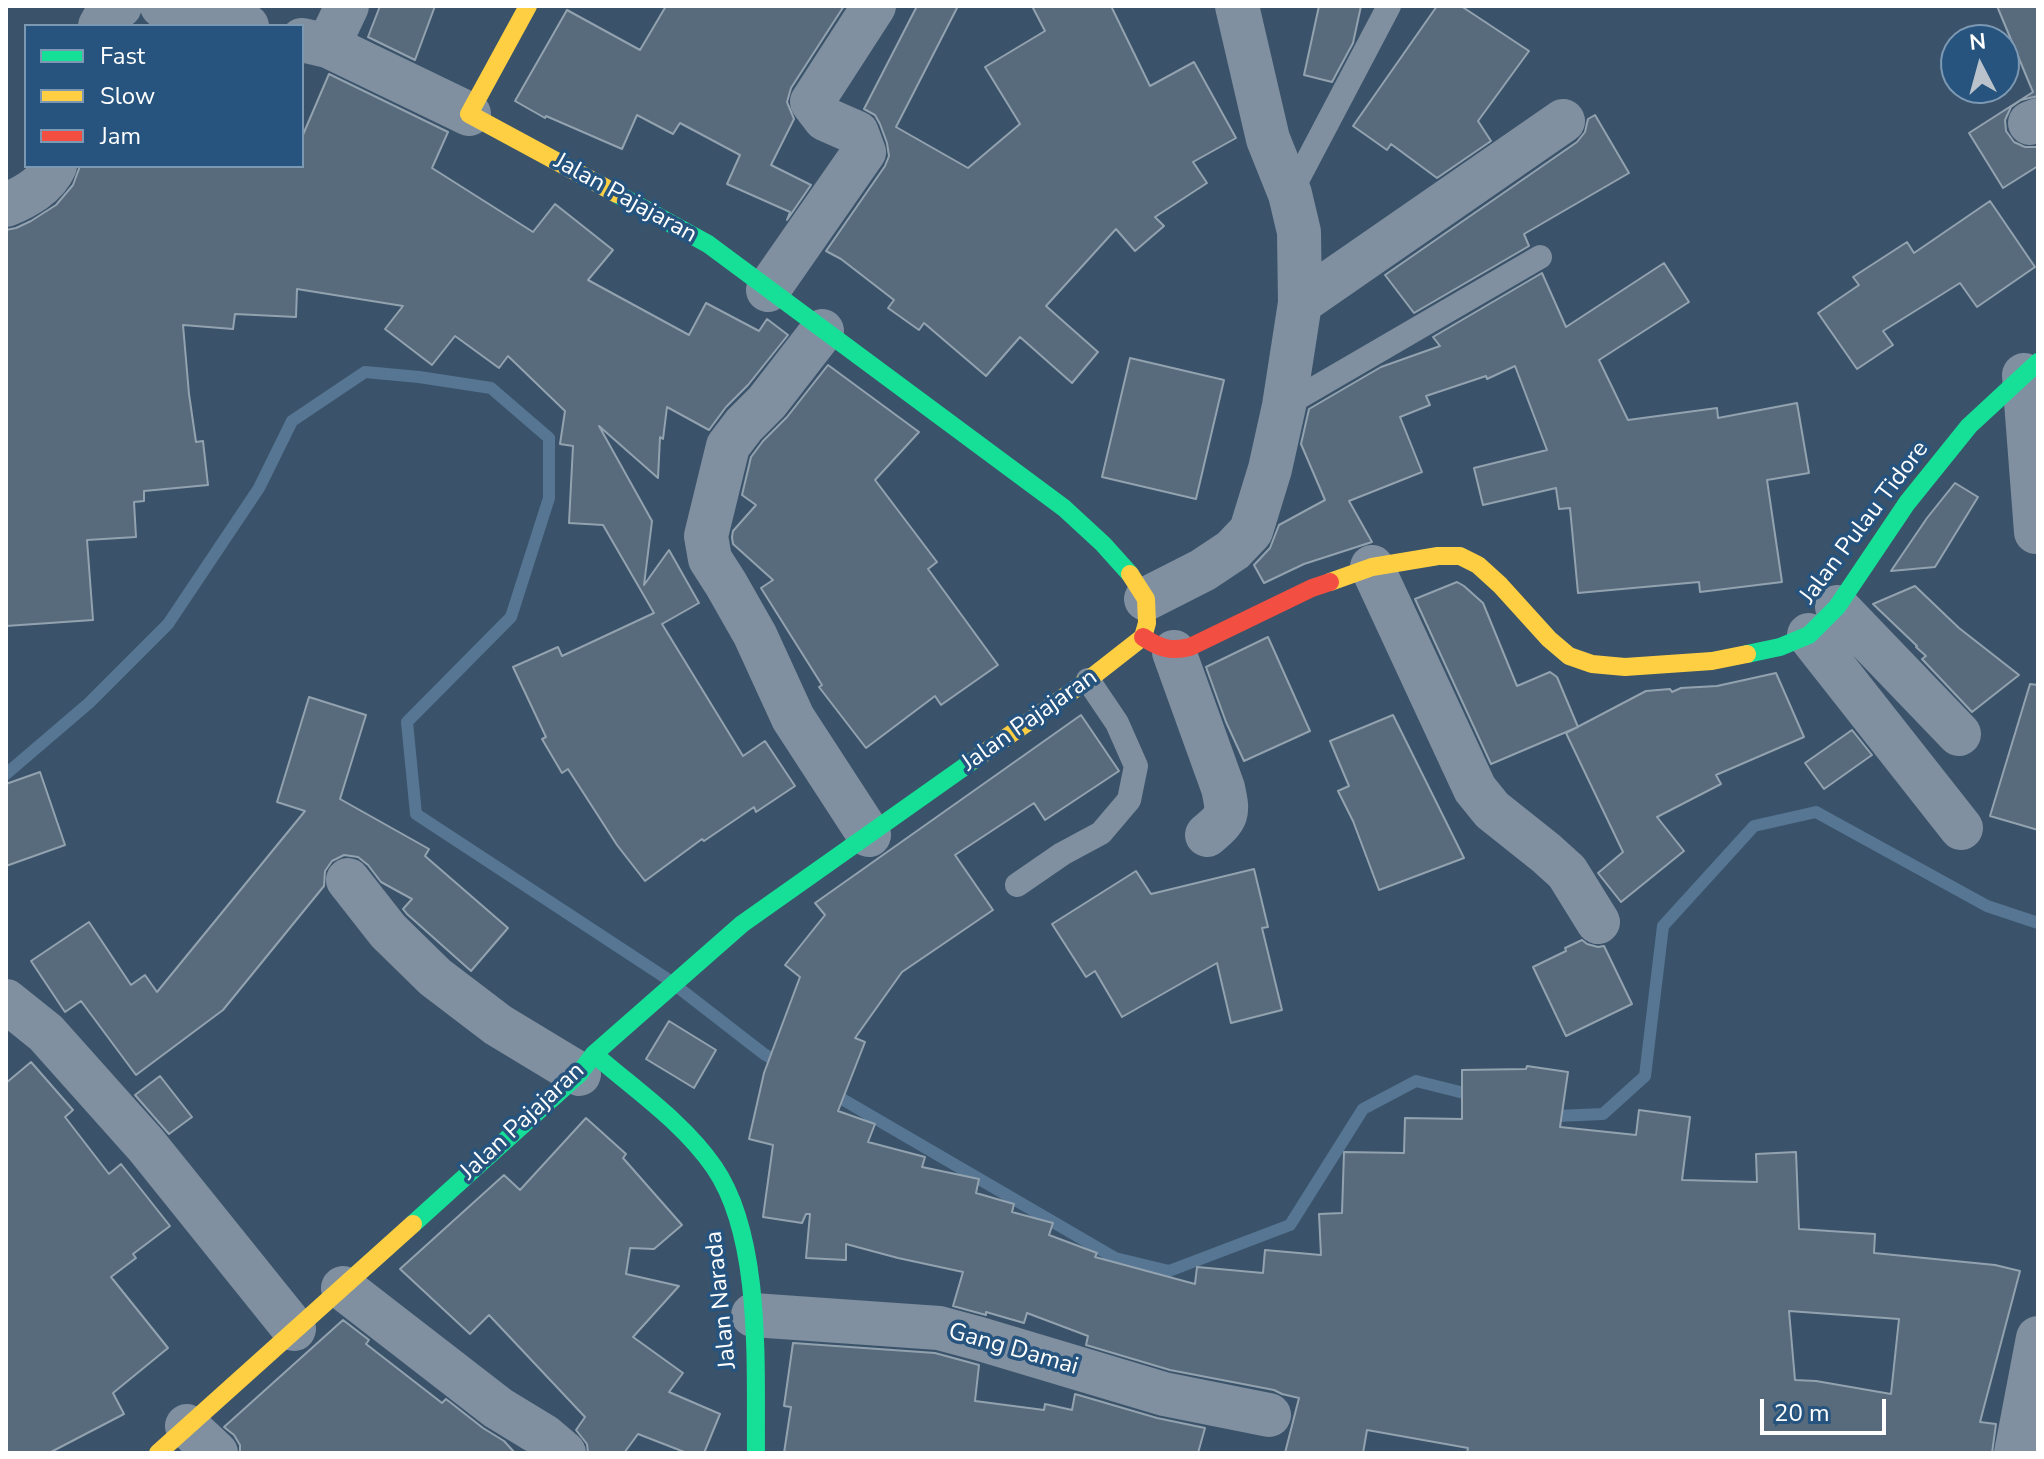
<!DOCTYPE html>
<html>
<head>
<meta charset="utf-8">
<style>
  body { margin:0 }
  #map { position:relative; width:2044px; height:1459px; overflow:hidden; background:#3a536a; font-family:"Nunito Sans",sans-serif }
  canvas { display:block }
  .frame { position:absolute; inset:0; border:8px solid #fff; pointer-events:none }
  .legend { position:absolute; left:24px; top:24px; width:280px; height:144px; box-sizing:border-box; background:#26547e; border:2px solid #7d98b2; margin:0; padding:10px 14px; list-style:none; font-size:24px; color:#fff }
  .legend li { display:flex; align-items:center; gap:16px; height:40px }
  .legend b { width:40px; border:2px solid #7d98b2 }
  .north { position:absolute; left:1940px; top:24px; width:80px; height:80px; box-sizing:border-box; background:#26547e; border:2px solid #7d98b2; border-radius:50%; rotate:354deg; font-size:22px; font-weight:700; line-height:32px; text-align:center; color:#fff }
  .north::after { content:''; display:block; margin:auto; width:28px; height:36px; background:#bac3cb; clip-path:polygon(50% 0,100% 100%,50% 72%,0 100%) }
  .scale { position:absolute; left:1760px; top:1399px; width:126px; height:36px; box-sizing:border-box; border:4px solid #fff; border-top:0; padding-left:10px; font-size:24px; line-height:28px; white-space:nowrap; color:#fff; -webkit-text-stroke:6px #26547e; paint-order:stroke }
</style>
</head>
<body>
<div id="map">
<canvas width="2044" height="1459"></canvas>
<div class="frame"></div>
<ul class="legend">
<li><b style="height:10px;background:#16e098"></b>Fast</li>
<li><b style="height:10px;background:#ffcf43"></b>Slow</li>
<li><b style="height:10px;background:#f24e42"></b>Jam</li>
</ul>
<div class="north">N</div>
<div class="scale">20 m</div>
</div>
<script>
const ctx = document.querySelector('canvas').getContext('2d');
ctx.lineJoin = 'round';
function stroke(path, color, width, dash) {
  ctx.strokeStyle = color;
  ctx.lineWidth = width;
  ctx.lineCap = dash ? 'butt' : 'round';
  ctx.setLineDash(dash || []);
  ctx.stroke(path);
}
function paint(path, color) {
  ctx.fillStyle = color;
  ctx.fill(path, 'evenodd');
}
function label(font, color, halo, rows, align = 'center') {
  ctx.font = font + ' "Nunito Sans",sans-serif';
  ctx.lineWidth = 7;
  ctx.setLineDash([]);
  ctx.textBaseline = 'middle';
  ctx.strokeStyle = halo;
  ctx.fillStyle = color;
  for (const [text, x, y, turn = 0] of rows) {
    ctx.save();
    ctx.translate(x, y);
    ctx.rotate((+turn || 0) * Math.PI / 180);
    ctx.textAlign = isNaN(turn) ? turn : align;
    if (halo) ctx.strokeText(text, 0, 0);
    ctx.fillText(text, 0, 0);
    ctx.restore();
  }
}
stroke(new Path2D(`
  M6,774L89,703L168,624L259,488L292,421L365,372L419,377L491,388L549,438V498L511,617L407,722L416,814L666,978L764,1054L783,1065
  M830,1092L1115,1258L1169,1271L1290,1225L1363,1109L1416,1081L1476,1096
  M1549,1114L1556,1116L1603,1114L1645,1076L1663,926L1754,826L1816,812L1987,906L2038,923`), '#567693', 12);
const building = new Path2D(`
  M380,6H435L415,60L368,37Z
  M666,6H844L791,88L787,102L794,119L771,165L811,185L787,220L790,212L727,184L740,155L680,123L673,134L637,115L622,149L546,116L545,118L515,101L567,10L640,50Z
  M917,6H958L896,127L968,168L1020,124L985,67L1045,31L1032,6H1111L1150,86L1194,62L1236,138L1193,162L1207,183L1155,217L1164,226L1135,251L1116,229L1046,306L1098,352L1072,383L1020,337L986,376L924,323L919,330L888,308L894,300L841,259L826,251L885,166L889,156L887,143L880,124L875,115L864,109Z
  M1319,6H1361L1353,43L1332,82L1304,75Z
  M1437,6H1461L1529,51L1478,121L1491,141L1437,178L1391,144L1387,150L1353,126Z
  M1997,6H2038V96L2021,100L2011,107L2005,120L2006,131L2014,142L2025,147H2038V166L2003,188L1969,133L2033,92Z
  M329,74L448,132L432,168L533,232L555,204L613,250L588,280L689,335L706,303L759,331L767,319L788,335L748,385L726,407L709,430L667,407L663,439L660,437L658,478L599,426L652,521L644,585L669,550L699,603L662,624L743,756L765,741L795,786L756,812L754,807L704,841L702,839L645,881L617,845L568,769L562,773L542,739L546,737L513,667L558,647L562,656L654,613L603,525L569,523L573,446L560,444L565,411L508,356L499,368L455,336L432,365L385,329L403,306L297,289L296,317L235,314L233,329L183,325L189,394L196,442L203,441L208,485L144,491V501L134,502L136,537L87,540L93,620L6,626V230L16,228L31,221L56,205L73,185L80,166H302V137Z
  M1595,115L1629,173L1524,234L1529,246L1414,313L1385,275L1577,142L1585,132L1588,119Z
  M1990,201L2035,267L1977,307L1960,283L1883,331L1893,345L1857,369L1818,313L1859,285L1853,277L1907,242L1914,253Z
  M1664,263L1689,302L1599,360L1628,420L1717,408L1718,418L1797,403L1809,473L1767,480L1782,582L1700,592L1699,582L1578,593L1570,508L1559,509L1556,488L1483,505L1474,468L1547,450L1515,366L1487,379L1486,376L1426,396L1430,405L1400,417L1422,472L1349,501L1372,542L1304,564L1264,583L1254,565L1270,548L1279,525L1325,500L1301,444L1309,409L1381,367L1440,346L1433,337L1542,273L1566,327Z
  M1130,358L1224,380L1196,499L1102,477Z
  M828,365L919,432L875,480L937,562L928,569L998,665L941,705L935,696L866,748L819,687L822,685L761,588L773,580L733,544L732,537L733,531L756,505L742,495L751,457L763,441L787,417Z
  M1955,483L1978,497L1935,567L1891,571L1927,518Z
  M1457,582L1464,586L1483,603L1517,686L1550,672L1557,677L1578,727L1491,764L1415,599Z
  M1915,586L1959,628L2019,675L1972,712L1922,659L1926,656L1916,647L1917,646L1873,604Z
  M1268,637L1310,731L1244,761L1226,722L1206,667Z
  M1776,673L1804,737L1716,775L1721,784L1657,817L1684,851L1621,902L1598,873L1623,852L1566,733L1646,691L1670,689L1672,692L1681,688L1717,686Z
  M2030,684L2038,685V830L1990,816Z
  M309,697L366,715L340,799L429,849L425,856L508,928L471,971L407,914L403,909L412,899L381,882L368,865L358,857L344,855L332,861L325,871L324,886L223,1010L136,1075L81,1001L65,1012L31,961L89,922L131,985L145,975L157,992L305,811L277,802Z
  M1081,715L1119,771L1045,820L1034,803L955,855L993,910L902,972L855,1038L865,1042L838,1111L875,1124L868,1142L925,1157L922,1167L979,1179L976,1193L1014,1204L1012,1212L1053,1223L1049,1235L1097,1253L1095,1257L1195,1284L1197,1267L1263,1273L1265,1250L1321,1255L1319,1214L1342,1213L1344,1152L1404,1153L1405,1118L1462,1119V1070L1526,1069L1527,1066L1568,1072L1560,1127L1636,1135L1639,1110L1690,1117L1682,1180L1757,1182L1756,1154L1796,1152L1799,1229L1875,1234L1874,1253L1995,1265L2020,1271L1980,1422L1996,1424L1992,1453H1467L1468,1448L1367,1430L1363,1453H1285L1299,1398L1282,1394L1274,1390L1170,1370L1086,1345L1088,1336L1027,1313L1024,1323L986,1312V1315L953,1306L963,1272L898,1258L846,1244V1260L806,1258L810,1214H806L802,1223L763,1217L773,1145L749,1139L764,1073L800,977L785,965L825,915L815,903ZM1789,1311L1899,1319L1891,1394L1816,1381L1795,1380Z
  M1393,715L1464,858L1379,890L1353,821L1338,791L1349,786L1330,741Z
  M1852,730L1872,755L1824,789L1805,763Z
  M40,772L65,845L6,866V784Z
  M1254,869L1268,927L1262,928L1282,1010L1231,1023L1217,963L1122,1017L1095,971L1086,977L1052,924L1136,871L1151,894Z
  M1582,940L1587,944L1598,947L1604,946L1632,1004L1566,1036L1533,967L1566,951L1565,948Z
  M669,1021L716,1050L694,1088L646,1059Z
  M31,1062L73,1110L65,1117L109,1174L121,1164L170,1226L133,1254L136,1258L111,1277L168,1348L113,1393L124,1414L49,1453H6V1083Z
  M160,1076L192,1117L169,1134L135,1095Z
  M586,1118L626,1154L623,1158L682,1225L654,1249L630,1248L626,1274L679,1286L633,1337L683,1373L669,1392L720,1414L704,1453H687L638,1434L624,1453H588L587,1444L576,1430L585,1417L489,1315L470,1334L400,1269L504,1175L520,1190Z
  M343,1320L369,1340L366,1344L442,1403L446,1399L483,1428L504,1441L515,1453H240V1445L234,1435L224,1427Z
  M793,1343L935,1353L979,1365L975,1401L1044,1410L1045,1404L1072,1410L1075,1394L1157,1418L1205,1428L1198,1453H784L791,1407L784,1406Z`);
paint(building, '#576b7d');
stroke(building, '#93a2af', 2);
stroke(new Path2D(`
  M1290,194L1389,6
  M1284,406L1540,257
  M1017,885L1062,854L1101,833L1129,800L1136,766L1117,723L1088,680`), '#8090a0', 24);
stroke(new Path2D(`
  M162,6L247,26
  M100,26L105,17L120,6
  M302,40L328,46L469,114
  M328,46L347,6
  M2030,123L2038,120
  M6,205C25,197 46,186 55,166
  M768,290L864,152L857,133L825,119L812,102L874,6
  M1300,303L1563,121
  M822,331L767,402L744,425L728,446L706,536L710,559L726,584L755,635L793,718L869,835
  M2024,375L2036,532
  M1372,567L1475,789L1492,810L1546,853L1567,872L1598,922
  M1146,599L1203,570L1233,550L1251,531L1270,469L1284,406L1300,303L1299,232L1290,194L1268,139L1237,6
  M1837,607L1959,734
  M1809,635L1961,828
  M1174,652L1223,788C1229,815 1228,817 1207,835
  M348,880L388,931L435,977L498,1025L579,1074
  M6,1001L46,1033L146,1145L294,1329
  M343,1288L498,1408L544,1436L564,1453
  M753,1315L939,1328L980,1339L1164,1394L1269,1415
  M187,1426L216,1453
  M2016,1453L2038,1338`), '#8090a0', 44);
stroke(new Path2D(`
  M617,194L708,244L1064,508L1103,544L1130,574
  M1747,654L1780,647L1809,635L1837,607L1907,503L1969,426L2038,362
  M594,1054C634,1089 683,1122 714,1167C763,1238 755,1369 756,1453
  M413,1224L579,1074L594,1054L742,924L974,760`), '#16e098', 18);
stroke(new Path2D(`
  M528,6L469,114L617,194
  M1330,582L1372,567L1438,556H1460L1478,565L1500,585L1549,639L1569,656L1592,664L1625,667L1712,661L1747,654
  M974,760L1088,680L1143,637L1147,623L1146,599L1130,574
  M158,1453L413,1224`), '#ffcf43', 18);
stroke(new Path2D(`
  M1143,637C1159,648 1171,652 1190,647L1312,588L1330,582`), '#f24e42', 18);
label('24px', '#fff', '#26547e', [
  ["Jalan Pajajaran",625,199,29],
  ["Jalan Pulau Tidore",1865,523,-53],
  ["Jalan Pajajaran",1030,721,-35],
  ["Jalan Pajajaran",523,1122,-43],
  ["Jalan Narada",722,1300,-96],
  ["Gang Damai",1013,1350,16]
]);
</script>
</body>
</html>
